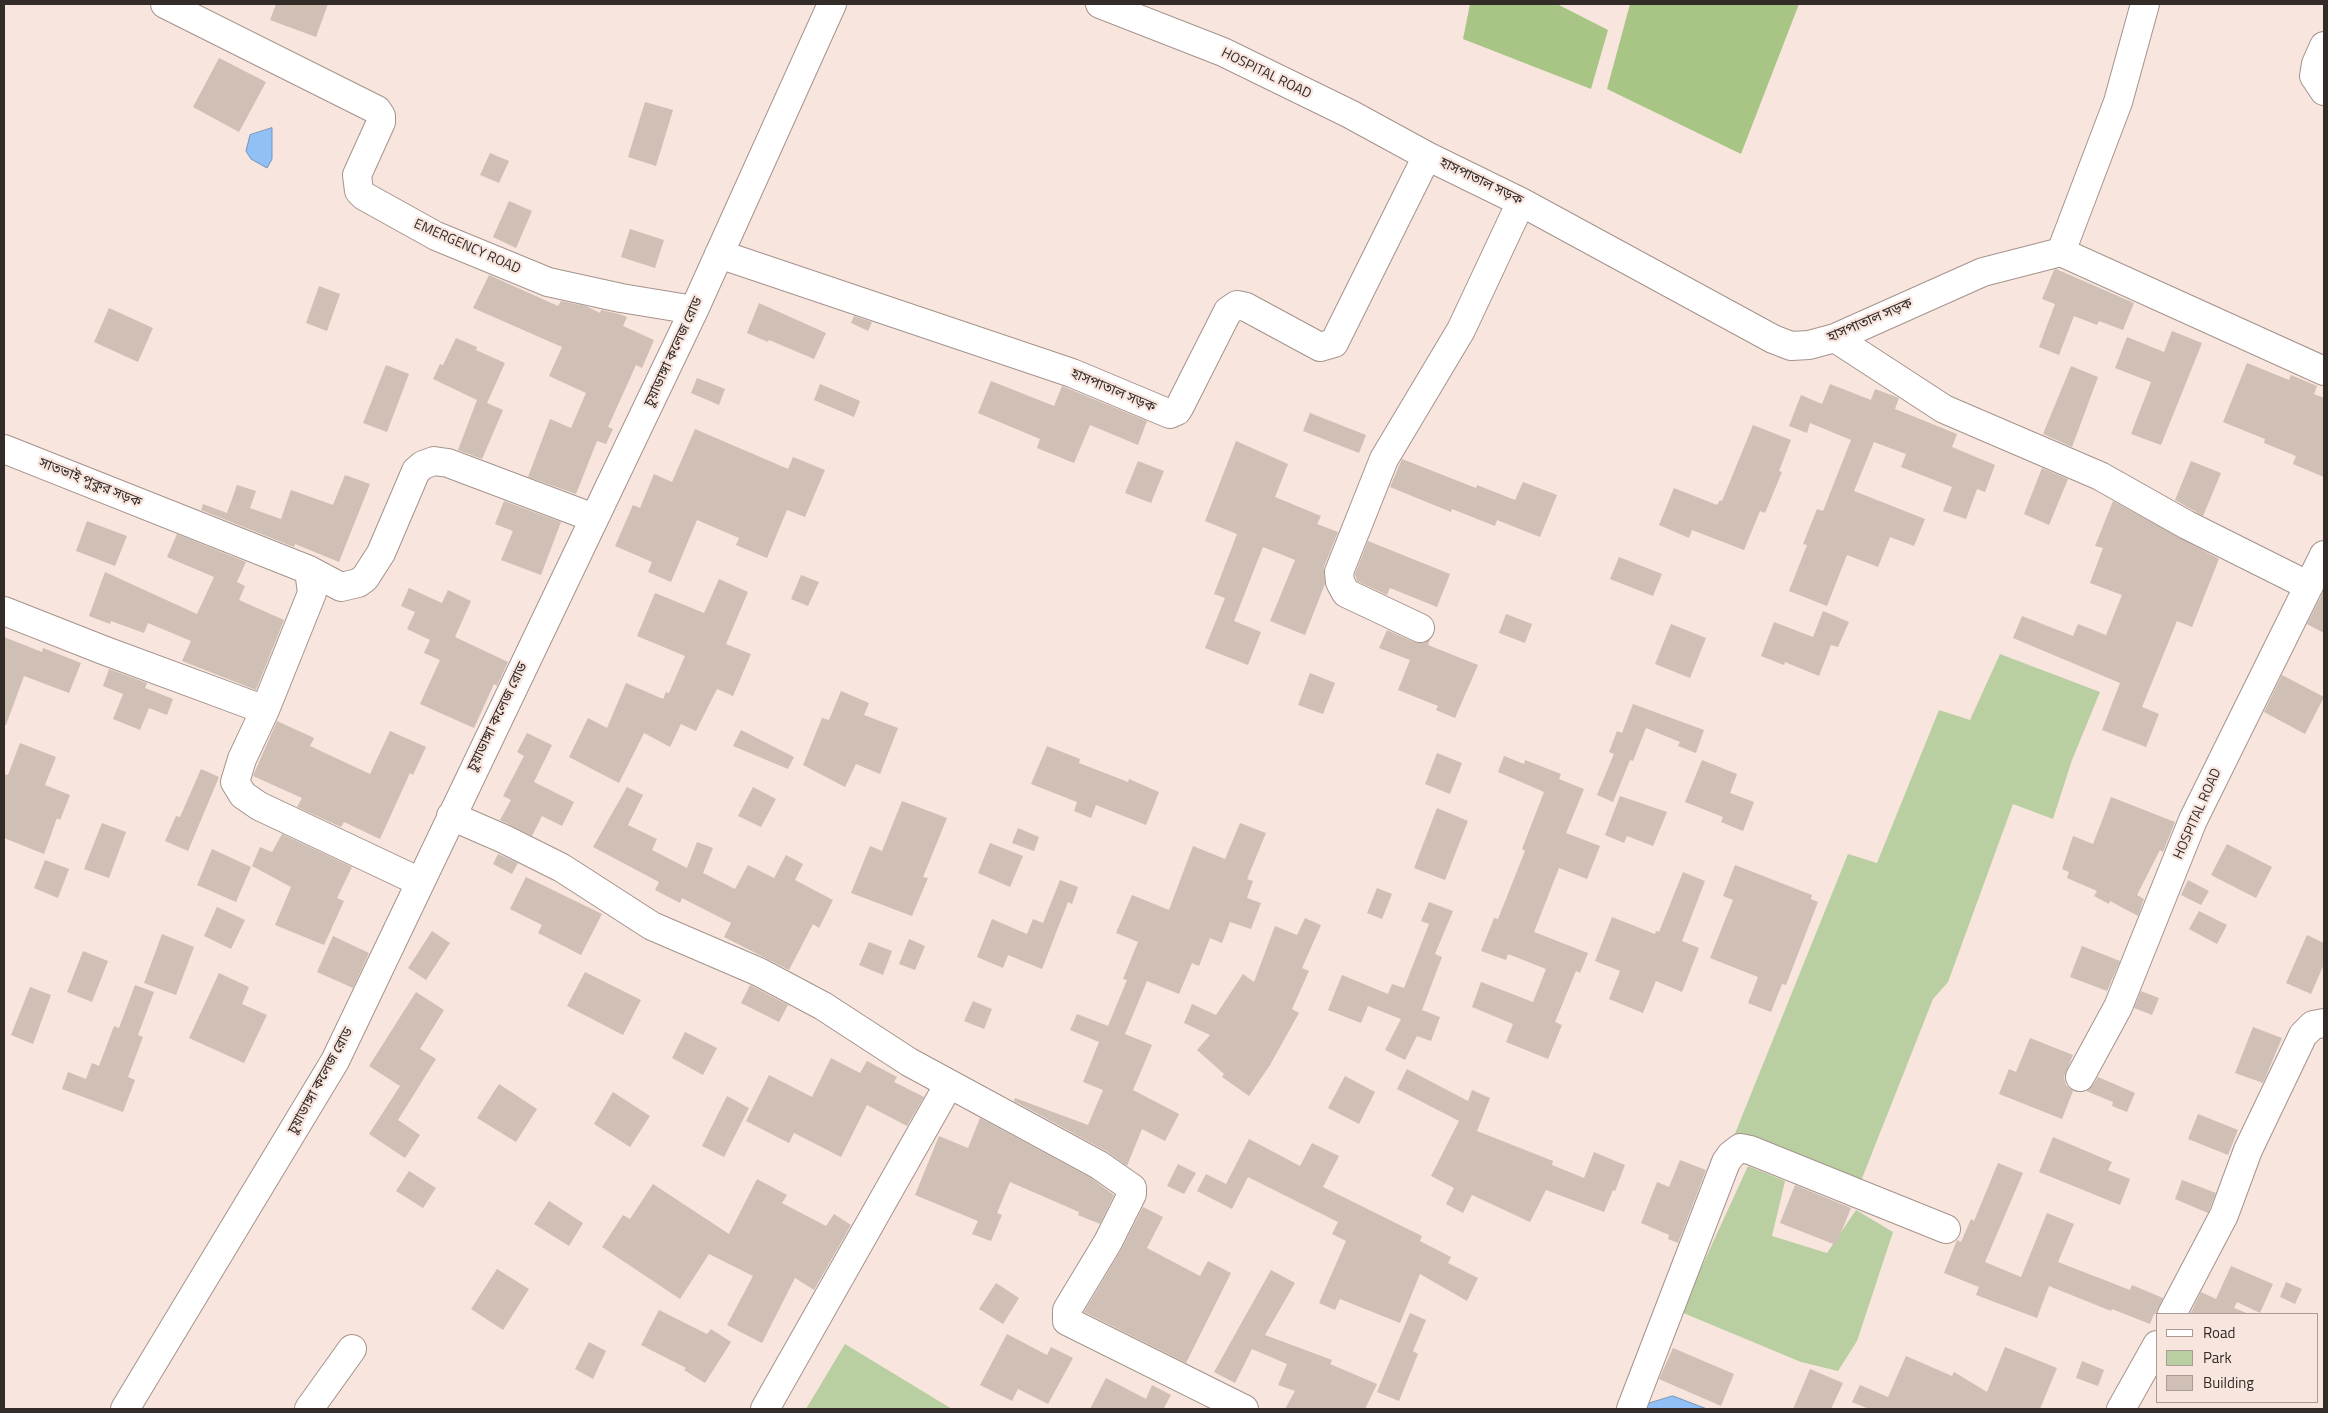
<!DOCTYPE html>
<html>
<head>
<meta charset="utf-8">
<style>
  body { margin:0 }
  #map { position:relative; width:2328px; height:1413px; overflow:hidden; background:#f8e5de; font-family:"Titillium Web",sans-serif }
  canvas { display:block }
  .frame { position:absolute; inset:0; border:5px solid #322b28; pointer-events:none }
  .legend { position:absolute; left:2156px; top:1313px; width:162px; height:90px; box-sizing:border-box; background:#f8e5de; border:1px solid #a99b95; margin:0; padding:6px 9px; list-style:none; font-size:15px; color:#322b28 }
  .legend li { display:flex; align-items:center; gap:10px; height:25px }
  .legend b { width:25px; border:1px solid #a99b95 }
</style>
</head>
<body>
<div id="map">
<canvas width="2328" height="1413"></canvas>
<div class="frame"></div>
<ul class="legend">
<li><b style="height:6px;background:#fff"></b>Road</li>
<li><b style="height:14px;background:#b9cea1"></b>Park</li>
<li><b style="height:14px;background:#cfbfb4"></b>Building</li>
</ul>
</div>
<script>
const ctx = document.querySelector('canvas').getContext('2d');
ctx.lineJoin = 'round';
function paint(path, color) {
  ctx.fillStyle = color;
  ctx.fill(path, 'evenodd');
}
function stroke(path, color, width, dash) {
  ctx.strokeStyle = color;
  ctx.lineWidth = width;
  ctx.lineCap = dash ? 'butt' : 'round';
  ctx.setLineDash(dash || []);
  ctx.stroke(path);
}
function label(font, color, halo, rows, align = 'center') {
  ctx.font = font + ' "Titillium Web","Noto Sans Bengali",sans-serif';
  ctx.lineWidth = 4.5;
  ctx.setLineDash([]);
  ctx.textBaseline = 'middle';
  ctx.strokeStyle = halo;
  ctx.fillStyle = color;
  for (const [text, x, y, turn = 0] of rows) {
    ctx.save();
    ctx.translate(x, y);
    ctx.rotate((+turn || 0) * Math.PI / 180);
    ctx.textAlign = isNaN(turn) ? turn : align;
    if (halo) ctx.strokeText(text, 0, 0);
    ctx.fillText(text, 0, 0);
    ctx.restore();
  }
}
paint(new Path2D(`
  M2000,654L2100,692L2072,760L2053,819L2013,804L1948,982L1933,999L1859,1186L1734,1136L1848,854L1877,863L1939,710L1970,720Z
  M1748,1166L1785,1181L1772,1236L1827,1253L1856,1210L1893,1232L1857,1341L1838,1371L1801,1362L1681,1312Z
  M845,1344L952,1409H806Z`), '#b9cea1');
paint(new Path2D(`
  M1470,4H1557L1608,30L1591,89L1463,39Z
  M1630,4H1799L1741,154L1607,89Z`), '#a9c585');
const water = new Path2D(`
  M272,128V159L267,168L251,159L246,151L250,135Z
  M1673,1396L1707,1409H1645L1647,1404Z`);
paint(water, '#91c0f7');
stroke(water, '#7493b9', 1);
paint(new Path2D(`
  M276,4H328L316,37L270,20Z
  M219,58L266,82L239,132L193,107Z
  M645,102L673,110L656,166L628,157Z
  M490,153L509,161L499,183L480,175Z
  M509,201L532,211L516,248L493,237Z
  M630,229L664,240L655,268L621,257Z
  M2056,269L2134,303L2123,330L2099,321L2097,325L2074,316L2059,355L2039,347L2055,304L2042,299L2054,270Z
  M489,275L558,306L561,301L586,306L600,313L601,310L619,314L627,317L623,326L654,340L642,368L636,365L608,427L613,429L606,444L597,441L576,494L528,477L550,419L571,428L586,393L549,376L562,347L473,308Z
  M319,286L340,294L327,331L306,323Z
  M759,303L826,333L814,359L769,340L768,342L747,333Z
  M109,308L153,328L138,362L94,342Z
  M854,316L872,322L868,331L851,323Z
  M2172,331L2202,343L2161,445L2131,434L2151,382L2115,368L2127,337L2164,352Z
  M456,338L477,347L476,350L505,363L487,403L503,410L482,459L458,450L477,400L433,379L440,364L443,365Z
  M2247,363L2289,380L2291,375L2317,386L2314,394L2324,398V477L2293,464L2296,456L2264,443L2265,439L2223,422Z
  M386,365L409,374L387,432L363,423Z
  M2071,366L2098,377L2072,447L2043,434Z
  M697,378L725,389L719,405L691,393Z
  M991,381L1054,406L1062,386L1147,421L1138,445L1090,425L1074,463L1037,448L1040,439L978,413Z
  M820,384L860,401L854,417L814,400Z
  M1830,384L1871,400L1875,389L1899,398L1895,409L1957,434L1952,447L1995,465L1985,492L1977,489L1966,519L1943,511L1952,487L1901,467L1906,454L1874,442L1854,491L1925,519L1914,546L1890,537L1878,567L1847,555L1827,606L1789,591L1807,545L1803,544L1817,509L1823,511L1851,440L1810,423L1807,433L1789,426L1801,395L1822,404Z
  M1310,413L1366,435L1359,453L1303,431Z
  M1753,425L1791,440L1779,471L1782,472L1765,513L1760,511L1744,550L1692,530L1689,538L1659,525L1674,488L1717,505L1720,500L1722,501Z
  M695,429L788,469L793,457L825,470L805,517L787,510L767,558L736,545L739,538L697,520L671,582L648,572L652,562L615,546L633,505L640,508L654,474L672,482Z
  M1236,441L1288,464L1275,497L1321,516L1317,524L1338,532L1324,567L1325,584L1305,635L1270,621L1295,560L1263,547L1234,621L1261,632L1248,665L1205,648L1225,598L1214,594L1237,534L1205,521Z
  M1402,459L1476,488L1477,485L1515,500L1523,482L1557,495L1540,537L1497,520L1495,526L1452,509L1451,512L1390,487Z
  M1138,461L1164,471L1151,503L1125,493Z
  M2191,461L2221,473L2203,516L2175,500Z
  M2042,468L2068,479L2049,525L2024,514Z
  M345,475L370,484L339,562L295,544L294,547L201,510L203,504L227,513L237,485L256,491L250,508L281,519L291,490L333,505Z
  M504,501L561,522L541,575L501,560L513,531L495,524Z
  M2113,501L2219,559L2192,627L2177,621L2142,707L2159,714L2146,747L2102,730L2120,683L2013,638L2022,616L2073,636L2078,624L2106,635L2122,595L2090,583L2103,548L2095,546Z
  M87,521L127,536L115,566L76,551Z
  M177,534L246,562L237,582L245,586L239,600L284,620L256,690L182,661L191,641L148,623L144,633L111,621L110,624L89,616L105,572L197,614L214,577L167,557Z
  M1368,541L1450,574L1437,607L1390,588L1387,595L1357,581L1355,574Z
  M1619,557L1662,574L1653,596L1610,579Z
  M801,575L819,582L808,606L791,599Z
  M719,579L748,592L726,644L751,654L733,696L717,689L696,731L681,724L670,747L644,733L619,783L569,757L588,718L607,728L626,683L663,699L666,692L669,693L685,656L637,636L655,593L704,613Z
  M409,588L442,603L448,590L471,601L455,637L508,662L497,686L494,684L474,728L420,704L440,660L424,653L430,640L407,629L415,612L401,606Z
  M2324,590V633L2307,624Z
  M1823,611L1849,622L1838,647L1831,645L1819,676L1785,662L1784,665L1761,656L1774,622L1813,637Z
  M1506,614L1532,624L1525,643L1499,633Z
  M1671,624L1706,638L1690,678L1655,664Z
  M1387,630L1414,642L1422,643L1430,639L1428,645L1478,665L1455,718L1436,710L1438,706L1398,690L1410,660L1379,648Z
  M4,637L42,652L43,648L81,663L69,693L24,676L6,725H4Z
  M109,669L147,683L145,688L173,699L167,715L149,708L140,730L113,719L123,694L103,686Z
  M1310,673L1335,683L1323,714L1298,705Z
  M2282,675L2324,697L2305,734L2264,712Z
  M841,691L869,703L864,715L898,728L880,774L856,764L845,787L803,765L822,718L829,720Z
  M1633,704L1704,730L1696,753L1678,746L1680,742L1646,728L1633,761L1630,760L1613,802L1597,795L1614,754L1609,752L1617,731L1622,733Z
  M277,721L314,738L310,746L370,774L390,731L426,747L413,775L410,773L380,839L344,822L341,827L297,807L302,798L253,776Z
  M741,730L794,757L788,769L733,746Z
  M527,733L552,745L534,782L574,802L562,826L542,816L532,836L500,820L511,800L503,796L524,756L517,752Z
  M20,743L56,757L45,785L70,795L60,820L57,818L44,854L4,838V774L8,775Z
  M1047,746L1080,759L1079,763L1128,782L1129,779L1159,792L1146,825L1096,805L1091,818L1074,811L1077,802L1031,784Z
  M1437,753L1462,763L1450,794L1425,784Z
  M1504,756L1524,764L1525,760L1561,774L1559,779L1584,789L1566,833L1600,846L1587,879L1559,868L1534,932L1588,953L1580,973L1576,971L1555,1022L1562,1025L1548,1059L1506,1042L1513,1024L1472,1007L1481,982L1533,1002L1546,969L1508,954L1506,960L1481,951L1494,918L1498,919L1525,851L1522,849L1544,792L1498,772Z
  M1702,760L1737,774L1730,793L1754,802L1743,831L1721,822L1723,817L1685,802Z
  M201,769L219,777L188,851L165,841L176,816L180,817Z
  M627,787L643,795L628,825L657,839L652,850L687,868L697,842L713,848L703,873L735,889L748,865L774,878L786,855L803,864L795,880L833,900L819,928L813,924L789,970L724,937L731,923L682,898L680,903L655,890L659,882L593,847Z
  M753,787L776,799L761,827L738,816Z
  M1620,796L1667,812L1653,846L1627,836L1624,843L1605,835Z
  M2111,797L2175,822L2163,852L2160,850L2137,895L2144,899L2138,916L2110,901L2109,904L2094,896L2097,891L2067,878L2069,872L2062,869L2073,836L2093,844Z
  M902,801L947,818L923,877L928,878L912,916L851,893L870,846L882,851Z
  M1437,808L1468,821L1445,880L1414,868Z
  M102,823L126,832L109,878L84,869Z
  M1240,823L1266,833L1247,879L1253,881L1247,898L1261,903L1251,929L1230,922L1222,943L1210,938L1199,966L1192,963L1179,994L1147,981L1125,1034L1152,1045L1133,1090L1179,1114L1165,1141L1142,1129L1127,1166L1106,1151L1014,1101L1015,1098L1088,1125L1103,1090L1083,1082L1099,1042L1070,1030L1077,1014L1108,1026L1127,980L1123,979L1138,942L1116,933L1132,895L1169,910L1193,846L1225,859Z
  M1018,828L1039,837L1034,851L1012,843Z
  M282,834L352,867L337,898L344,901L324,945L275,925L291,887L252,866L260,847L272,852Z
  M990,843L1023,856L1010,887L978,873Z
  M2227,844L2272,867L2256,898L2211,875Z
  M212,849L251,867L236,902L197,885Z
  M498,854L518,863L512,874L493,864Z
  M45,860L69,869L58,898L34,888Z
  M1735,865L1812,895L1811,899L1818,902L1786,985L1782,984L1771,1012L1748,1003L1758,977L1710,958L1733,900L1723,896Z
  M1683,872L1705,881L1682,941L1699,948L1682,992L1656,981L1643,1013L1609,999L1620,971L1595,961L1612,917L1655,934L1656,931L1659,932Z
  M526,877L602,914L581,955L538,933L542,925L510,909Z
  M1060,880L1078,887L1072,904L1068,902L1042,969L1008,955L1003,968L977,957L992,919L1027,934L1033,919L1043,923Z
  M2188,880L2209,891L2201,905L2181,895Z
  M1377,888L1392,894L1382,919L1367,913Z
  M1429,902L1453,911L1435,954L1442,957L1422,1010L1440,1017L1431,1041L1417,1036L1405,1060L1385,1050L1401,1019L1368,1006L1361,1023L1328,1010L1342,975L1388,994L1392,984L1404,988L1429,924L1421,921Z
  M217,907L245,920L231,949L204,936Z
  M2199,911L2227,925L2217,944L2189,929Z
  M1305,918L1321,925L1302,968L1309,971L1292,1009L1299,1013L1270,1065L1249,1096L1222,1077L1224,1074L1197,1050L1210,1035L1184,1023L1192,1004L1216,1015L1243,974L1254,982L1275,926L1297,935Z
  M432,931L450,943L426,980L408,968Z
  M162,934L194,947L176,995L144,983Z
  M2307,935L2324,943V964L2311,994L2286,983Z
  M333,936L369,953L353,988L317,972Z
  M909,939L925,946L915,970L899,964Z
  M869,942L892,951L883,975L859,965Z
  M2082,946L2120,961L2107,991L2070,977Z
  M83,951L108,961L92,1002L67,992Z
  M585,972L641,1000L623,1035L567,1006Z
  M219,973L249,987L242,1004L267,1015L244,1063L189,1038Z
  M135,985L154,992L138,1035L143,1037L128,1077L135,1080L123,1112L62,1089L68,1072L86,1079L92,1063L99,1066L114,1026L119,1028Z
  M750,985L788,1005L779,1022L741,1003Z
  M30,987L51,995L33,1044L11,1035Z
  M2141,991L2159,998L2152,1015L2134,1008Z
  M416,992L444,1010L420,1049L436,1059L398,1120L420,1135L405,1158L369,1134L400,1086L369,1066Z
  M973,1001L992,1009L984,1029L964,1021Z
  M2253,1027L2282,1038L2263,1083L2235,1073Z
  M685,1032L717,1048L703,1075L672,1058Z
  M2030,1038L2073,1055L2064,1077L2066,1085L2073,1091L2062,1119L1999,1094L2009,1069L2016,1072Z
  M831,1058L860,1073L867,1061L897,1077L894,1082L924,1097L907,1126L867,1105L841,1157L794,1133L789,1143L746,1121L769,1075L812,1097Z
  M1407,1069L1468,1101L1472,1090L1490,1098L1477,1131L1553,1161L1552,1165L1584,1178L1594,1152L1625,1165L1615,1191L1613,1190L1604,1212L1546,1190L1530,1222L1472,1195L1463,1213L1446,1204L1454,1188L1431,1176L1459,1121L1397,1089Z
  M1345,1076L1375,1092L1359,1124L1328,1108Z
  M2098,1077L2135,1093L2127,1112L2112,1106L2113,1102L2086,1091L2093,1085Z
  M499,1084L537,1109L516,1142L477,1118Z
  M613,1092L650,1116L630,1147L594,1124Z
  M727,1096L749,1108L724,1157L702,1146Z
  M2198,1114L2238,1130L2228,1155L2188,1139Z
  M980,1118L1091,1178L1114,1195L1100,1224L1078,1215L1079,1212L1010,1182L997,1213L1002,1215L991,1241L972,1234L978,1221L915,1195L939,1136L968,1148Z
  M2053,1137L2112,1162L2108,1170L2130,1179L2120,1205L2039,1172Z
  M1249,1139L1300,1166L1312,1143L1339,1156L1323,1187L1422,1236L1420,1241L1451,1257L1448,1263L1478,1278L1467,1301L1420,1274L1400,1323L1340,1299L1335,1310L1319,1303L1346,1241L1332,1234L1338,1222L1248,1177L1232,1209L1197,1191L1206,1174L1226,1184Z
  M1680,1160L1706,1170L1678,1243L1668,1239L1669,1235L1641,1223L1657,1182L1669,1187Z
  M1998,1163L2023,1173L1985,1262L2021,1277L2047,1213L2074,1224L2058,1262L2130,1290L2132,1285L2163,1298L2156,1314H2154L2150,1324L2112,1309L2111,1311L2049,1286L2037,1318L1976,1295L1979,1287L1944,1273L1957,1240L1961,1242L1971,1219L1974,1221Z
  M1178,1164L1196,1173L1184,1194L1167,1186Z
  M409,1171L436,1188L423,1208L396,1191Z
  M757,1179L787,1195L782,1203L826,1226L834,1214L851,1225L814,1290L795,1278L762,1343L727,1325L753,1276L709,1254L680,1299L602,1247L623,1215L630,1219L653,1184L729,1234Z
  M2182,1180L2216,1193L2208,1213L2175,1199Z
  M1795,1185L1851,1208L1836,1245L1780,1223Z
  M549,1201L583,1223L569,1246L534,1224Z
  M1143,1207L1163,1217L1147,1248L1200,1276L1208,1261L1231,1273L1186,1363L1084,1312L1121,1250Z
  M2231,1266L2273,1284L2260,1313L2237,1302L2234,1308L2249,1314H2190L2201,1292L2216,1299Z
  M497,1269L529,1289L503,1330L471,1309Z
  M1271,1270L1295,1283L1265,1335L1332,1360L1330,1364L1377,1384L1365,1409H1285L1295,1391L1278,1385L1287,1364L1252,1349L1235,1383L1214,1372Z
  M2286,1282L2302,1289L2295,1304L2280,1297Z
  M996,1283L1019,1298L1003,1324L979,1309Z
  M659,1310L707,1334L711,1329L731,1342L705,1383L684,1370L686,1368L641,1345Z
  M1410,1313L1426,1320L1413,1351L1418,1354L1399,1401L1377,1392Z
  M1007,1334L1047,1355L1051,1347L1073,1358L1048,1404L1018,1389L1012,1401L980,1385Z
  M589,1342L606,1351L593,1379L575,1369Z
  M2005,1347L2057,1368L2040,1409H1869L1852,1402L1860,1385L1888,1397L1906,1356L1952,1376L1954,1372L1987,1392Z
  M1673,1348L1734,1374L1721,1406L1659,1379Z
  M2082,1361L2104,1370L2098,1386L2076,1378Z
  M1810,1369L1843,1383L1831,1409H1793Z
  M1106,1378L1146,1399L1152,1385L1171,1395L1164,1408L1166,1409H1090Z`), '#cfbfb4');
const minor = new Path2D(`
  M165,4L377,110L381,116V122L357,175L359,191L364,196L436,236L548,282L621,298L694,310
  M1100,4L1223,52L1350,114L1427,156
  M2324,46L2316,64L2314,76L2324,91
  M2061,252L2118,102L2145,4
  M719,254L1072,373L1170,414L1177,411L1180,406L1228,311L1237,305L1246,307L1320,347L1334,343L1427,156L1521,202L1773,339L1791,346L1809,345L1835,338L1983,272L2061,252L2324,371
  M1835,338L1944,409L2100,476L2187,525L2309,586
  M4,449L309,570L312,593L265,710L242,759L235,782L243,795L259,806L420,882
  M309,570L341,587L358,583L365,578L381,553L416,471L423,465L434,461L448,463L594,518
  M4,611L103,650L265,710
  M1420,628L1346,593L1340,582L1339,572L1384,459L1461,330L1521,202
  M451,816L504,839L562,868L652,926L759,972L823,1006L909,1062L1099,1165L1132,1188V1194L1108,1242L1067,1310V1321L1244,1409
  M2080,1077L2118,1007L2193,820L2324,555
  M2172,1314L2224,1215L2248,1150L2303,1035L2313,1025L2324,1023
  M125,1409L335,1061L694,310L832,4
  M309,1409L352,1349
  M765,1409L949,1084
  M1631,1409L1726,1162L1731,1155L1740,1148L1750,1150L1946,1229
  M2121,1409L2157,1345`);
stroke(minor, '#a4938c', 30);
stroke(minor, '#fff', 28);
label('14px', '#322b28', '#f8e5de', [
  ["HOSPITAL ROAD",1266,74,26],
  ["হাসপাতাল সড়ক",1481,182,26],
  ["EMERGENCY ROAD",467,247,24],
  ["হাসপাতাল সড়ক",1870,321,-23],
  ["চুয়াডাঙ্গা কলেজ রোড",674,352,-65],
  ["হাসপাতাল সড়ক",1113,391,23],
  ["সাতভাই পুকুর সড়ক",90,483,22],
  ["চুয়াডাঙ্গা কলেজ রোড",498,717,-64],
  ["HOSPITAL ROAD",2198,814,-66],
  ["চুয়াডাঙ্গা কলেজ রোড",321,1081,-61]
]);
</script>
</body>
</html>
